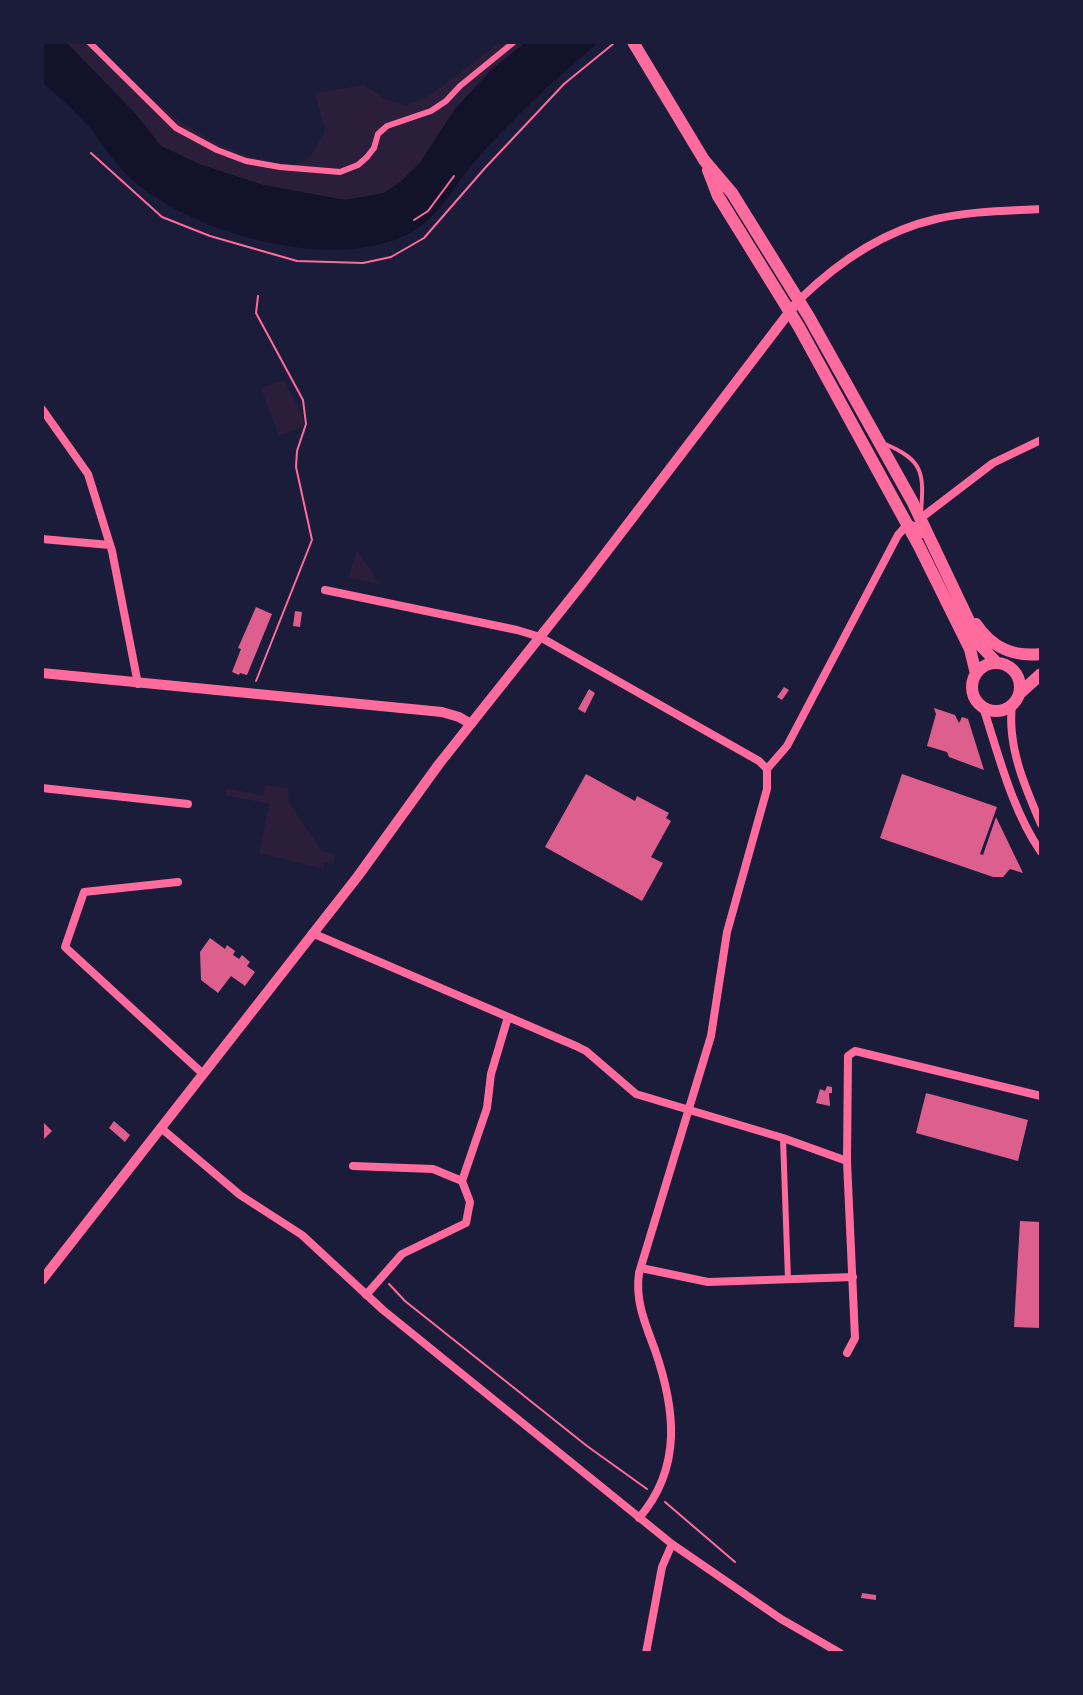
<!DOCTYPE html>
<html>
<head>
<meta charset="utf-8">
<style>
  body { margin:0 }
  #map { position:relative; width:1083px; height:1695px; overflow:hidden; background:#1b1b3a; font-family:"Source Sans 3",sans-serif }
  canvas { display:block }
  .frame { position:absolute; inset:0; border:44px solid #1b1b3a; pointer-events:none }
</style>
</head>
<body>
<div id="map">
<canvas width="1083" height="1695"></canvas>
<div class="frame"></div>
</div>
<script>
const ctx = document.querySelector('canvas').getContext('2d');
ctx.lineJoin = 'round';
function paint(path, color) {
  ctx.fillStyle = color;
  ctx.fill(path, 'evenodd');
}
function stroke(path, color, width, dash) {
  ctx.strokeStyle = color;
  ctx.lineWidth = width;
  ctx.lineCap = dash ? 'butt' : 'round';
  ctx.setLineDash(dash || []);
  ctx.stroke(path);
}
paint(new Path2D(`
  M66,42H91C145,93 193,145 268,161C282,164 296,168 309,157C315,152 320,139 325,131L315,93L364,85L387,100L407,105L432,94L500,42H526L491,70L455,109L419,164L399,183L384,193L345,200L263,185L199,164L161,146L134,112Z
  M284,380L302,414L304,426L279,436L261,388Z
  M357,551L359,553L380,584L348,578Z
  M265,785L288,788L289,803L322,851L336,854L333,864L325,863L323,869L259,853L269,804L225,795L228,788L263,796Z`), '#2a1e3b');
paint(new Path2D(`
  M42,42H66L134,112L161,146L199,164L263,185L345,200L384,193L399,183L419,164L455,109L491,70L526,42H599C556,78 514,117 476,160C457,181 445,207 422,225C350,280 188,234 128,176C110,159 99,136 82,119C70,106 55,94 42,82Z`), '#12122b');
paint(new Path2D(`
  M256,607L272,614L247,675L240,673L239,675L232,672L241,649L238,648Z
  M295,611L302,612L300,627L293,626Z
  M784,687L789,690L782,700L777,697Z
  M589,689L595,693L585,713L578,709Z
  M934,708L955,715L959,723L962,717L968,719L984,770L949,757L947,752L927,746L936,714Z
  M586,774L635,801L637,796L669,813L666,818L671,821L651,857L663,863L642,901L545,847Z
  M902,774L997,807L980,854L983,855L996,817L1023,873L1010,869L1003,877H993L880,838Z
  M210,938L225,949L227,945L235,951L233,955L239,959L242,955L250,962L247,966L255,972L245,986L231,976L218,993L201,980L200,952Z
  M827,1086L832,1087V1093H829L830,1106L816,1103L820,1089L825,1091Z
  M926,1093L1028,1120L1018,1161L916,1133Z
  M42,1121L52,1131L42,1141Z
  M114,1121L130,1135L125,1142L109,1128Z
  M1020,1221L1041,1222V1328L1014,1327Z
  M862,1593L876,1595V1600L861,1598Z`), '#dd5f8e');
stroke(new Path2D(`
  M91,153L162,217L210,236L297,261L363,263L391,257L424,238L485,168L564,84L613,44
  M414,220L428,211L454,176
  M256,681L312,540L296,467L297,451L306,424L303,400L256,313L258,296
  M389,1284L405,1301L587,1446L647,1489
  M665,1502L735,1562`), '#ff6b9d', 2);
stroke(new Path2D(`
  M885,444C924,460 924,474 921,512`), '#ff6b9d', 4);
stroke(new Path2D(`
  M89,42L176,128L217,150L246,161L280,167L340,172L358,165L367,157L374,148L378,134L387,126L431,111L446,101L460,86L514,42
  M783,1138L788,1279`), '#ff6b9d', 6);
stroke(new Path2D(`
  M799,300C837,263 883,231 936,219C970,211 1006,211 1041,209
  M42,409L88,474L112,551L138,684
  M921,518L993,463L1041,440
  M42,539L110,545
  M325,590L517,630L540,637L759,761L767,769
  M1012,705C1007,746 1025,787 1041,824
  M983,707C999,756 1012,810 1041,852
  M767,769L787,746L898,535L907,525C915,525 919,527 923,534
  M42,788L188,804
  M178,882L84,892L65,947L202,1073
  M312,933L576,1046L586,1051L636,1094L783,1138L847,1161
  M161,1128L240,1195L302,1235L383,1310L672,1544L781,1619L840,1653
  M353,1166L433,1169L462,1181
  M641,1268L708,1282L853,1277
  M366,1295L402,1254L466,1223L470,1202L462,1181L487,1108L491,1074L508,1017
  M847,1353L855,1338L847,1161L848,1056L855,1051L1041,1096
  M639,1518C683,1467 675,1408 655,1350C645,1323 635,1301 639,1273L711,1036L727,932L767,789V769
  M646,1653L662,1567L672,1544`), '#ff6b9d', 8);
stroke(new Path2D(`
  M42,673L442,712L459,717L471,724
  M42,1280L358,876L439,764L582,584L794,306`), '#ff6b9d', 10);
stroke(new Path2D(`
  M633,42L704,160L732,193L809,317L912,501L981,646L997,663
  M708,170L718,196L799,327L919,546L970,649L976,674
  M976,624C992,648 1013,657 1041,654
  M972 687a24 24 0 1 1 48 0a24 24 0 1 1-48 0Z
  M1019,694L1041,674`), '#ff6b9d', 12);
</script>
</body>
</html>
